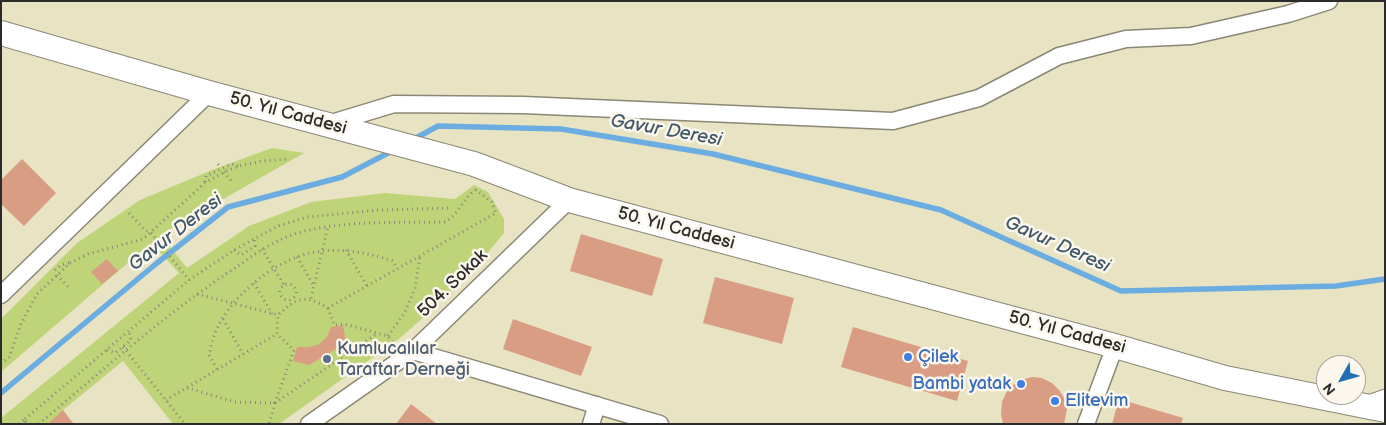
<!DOCTYPE html>
<html>
<head>
<meta charset="utf-8">
<style>
  body { margin:0 }
  #map { position:relative; width:1386px; height:425px; overflow:hidden; background:#e8e3c2; font-family:"Balsamiq Sans",sans-serif }
  canvas { display:block }
  .frame { position:absolute; inset:0; border:2px solid #2b2b2b; pointer-events:none }
  .north { position:absolute; left:1316px; top:355px; width:50px; height:50px; box-sizing:border-box; background:#fbf7ec; border:1px solid #a8a59f; border-radius:50%; rotate:232deg; font-size:14px; font-weight:700; line-height:20px; text-align:center; color:#2b2b2b }
  .north::after { content:''; display:block; margin:auto; width:18px; height:22px; background:#1f6fb2; clip-path:polygon(50% 0,100% 100%,50% 72%,0 100%) }
</style>
</head>
<body>
<div id="map">
<canvas width="1386" height="425"></canvas>
<div class="frame"></div>
<div class="north">N</div>
</div>
<script>
const ctx = document.querySelector('canvas').getContext('2d');
ctx.lineJoin = 'round';
function paint(path, color) {
  ctx.fillStyle = color;
  ctx.fill(path, 'evenodd');
}
function stroke(path, color, width, dash) {
  ctx.strokeStyle = color;
  ctx.lineWidth = width;
  ctx.lineCap = dash ? 'butt' : 'round';
  ctx.setLineDash(dash || []);
  ctx.stroke(path);
}
function label(font, color, halo, rows, align = 'center') {
  ctx.font = font + ' "Balsamiq Sans",sans-serif';
  ctx.lineWidth = 5;
  ctx.setLineDash([]);
  ctx.textBaseline = 'middle';
  ctx.strokeStyle = halo;
  ctx.fillStyle = color;
  for (const [text, x, y, turn = 0] of rows) {
    ctx.save();
    ctx.translate(x, y);
    ctx.rotate((+turn || 0) * Math.PI / 180);
    ctx.textAlign = isNaN(turn) ? turn : align;
    if (halo) ctx.strokeText(text, 0, 0);
    ctx.fillText(text, 0, 0);
    ctx.restore();
  }
}
paint(new Path2D(`
  M272,148L304,153L160,235L187,268L249,226L311,202L385,193L455,199L474,185L488,192L504,219V233L480,262L424,317L400,338L279,424H173L123,361L63,410L73,423L72,424H1V418L179,273L151,243L1,372V319L77,243L140,200L212,170Z`), '#bfd478');
stroke(new Path2D(`
  M414,139L438,126L561,129L713,154L941,210L1121,291L1336,286L1385,279
  M1,393L157,263L228,207L342,177L394,150`), '#6bade0', 5.5);
paint(new Path2D(`
  M22,159L56,193L24,226L1,204V180Z
  M581,234L663,259L652,296L570,271Z
  M107,259L118,271L102,284L91,272Z
  M715,277L794,298L782,344L703,323Z
  M513,319L592,347L581,376L503,349Z
  M343,325L346,343L309,365L293,361L297,347H308L318,345L327,337L331,327Z
  M853,327L968,361L957,401L841,367Z
  M1032,377L1042,378L1052,383L1059,390L1065,399L1067,409L1064,424H1003L1001,414L1002,402L1006,393L1013,385L1021,380Z
  M1119,399L1183,418L1181,424H1112Z
  M411,404L437,424H396Z
  M63,410L73,423L48,424Z`), '#d99d84');
const service = new Path2D(`
  M1368,400L1385,394`);
const minor = new Path2D(`
  M328,124L394,104L523,105L893,121L979,98L1059,56L1126,39L1191,36L1288,14L1329,1
  M1,295L209,93
  M413,351L660,424
  M309,424L413,351L569,200
  M591,424L597,405
  M1086,424L1115,346`);
const secondary = new Path2D(`
  M1,33L209,93L474,164L569,200L1115,346L1225,378L1385,410`);
stroke(service, '#8a8776', 11);
stroke(minor, '#8a8776', 19);
stroke(secondary, '#8a8776', 26);
stroke(new Path2D(`
  M218,164L221,168
  M224,172L232,182
  M205,182L206,176L232,164L238,166
  M129,213L145,230L151,233L189,280
  M262,249L284,285
  M234,250L241,255L255,246L254,239
  M346,250L367,286
  M297,257L314,286
  M55,270L61,265L69,263
  M57,275L70,289
  M254,283L272,314
  M280 292a8 8 0 1 1 16 0a8 8 0 1 1-16 0Z
  M197,294L278,315
  M311,298L328,226
  M328,308L334,325L344,324L388,336L394,345
  M223,319L243,354
  M388,336L405,312L415,288L420,256
  M123,347L185,424
  M107,350L115,353L131,340L129,332
  M1,364L9,357L21,324L37,294L70,263L88,254L143,239L205,183L224,172L239,166L263,161L287,159
  M217,369L209,355C211,348 212,340 215,333C230,297 272,262 310,253C338,247 366,252 393,261L397,269
  M187,388L235,402L275,403L269,424
  M275,403L378,333
  M275,403L294,350L277,334
  M25,419L189,280L234,250L278,226L307,217L379,210L450,208
  M19,424L25,419L26,424
  M39,424C103,370 165,314 235,268C253,255 276,239 298,233C341,220 399,223 445,222C460,214 463,197 476,190L492,202L496,213L328,308C304,294 298,297 278,315L277,334L166,400`), '#8a8776', 3, [1, 4]);
stroke(service, '#fff', 9);
stroke(minor, '#fff', 16);
stroke(secondary, '#fff', 24);
for (const [x, y, r, color] of [
  [908,357,5,"#3f7fe0"],
  [327,359,5,"#5c6f8a"],
  [1021,384,5,"#3f7fe0"],
  [1055,401,5,"#3f7fe0"]
]) {
  const dot = new Path2D();
  dot.arc(x, y, r, 0, 2 * Math.PI);
  ctx.fillStyle = color;
  ctx.fill(dot);
  stroke(dot, '#fbf7ec', 2);
}
label('18px', '#2b2b2b', '#fbf7ec', [
  ["50. Yıl Caddesi",288,114,15],
  ["50. Yıl Caddesi",676,229,15],
  ["504. Sokak",453,284,-44],
  ["50. Yıl Caddesi",1067,333,15]
]);
label('18px', '#4e5e75', '#fbf7ec', [
  ["Kumlucalılar",337,349],
  ["Taraftar Derneği",337,370]
], 'left');
label('18px', '#366cbe', '#fbf7ec', [
  ["Çilek",918,357],
  ["Bambi yatak",1011,384,"right"],
  ["Elitevim",1065,401]
], 'left');
label('italic 19px', '#41586a', '#fbf7ec', [
  ["Gavur Deresi",666,131,10],
  ["Gavur Deresi",176,233,-38],
  ["Gavur Deresi",1057,245,24]
]);
</script>
</body>
</html>
